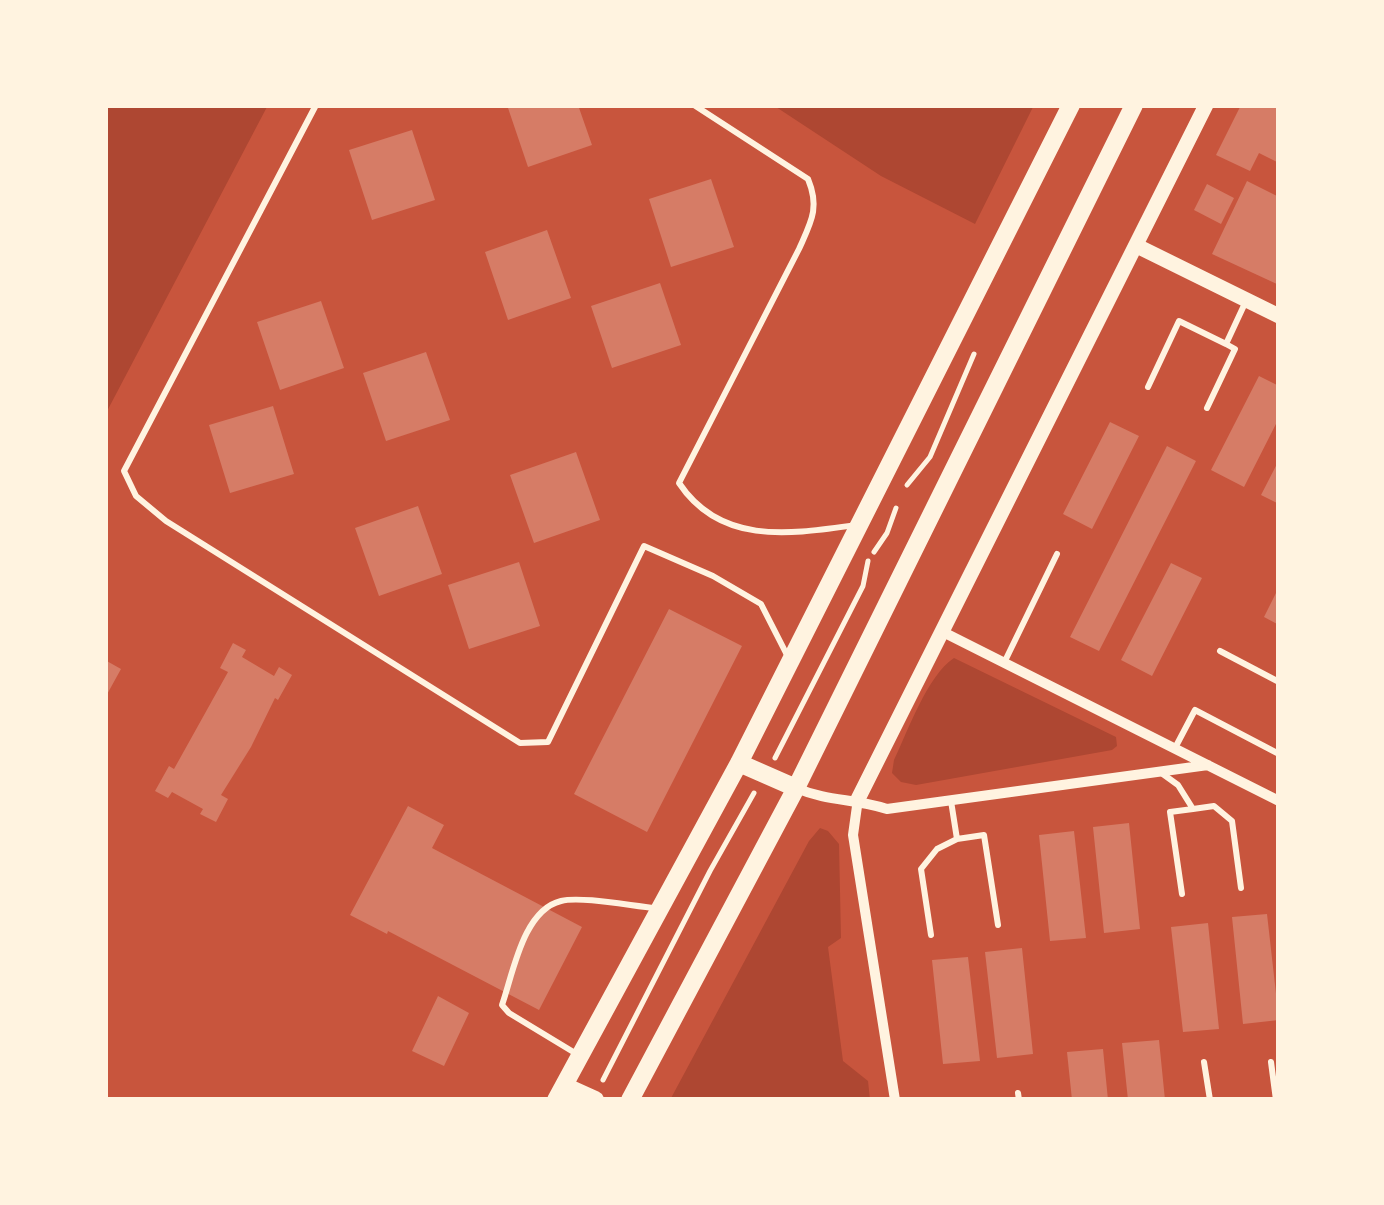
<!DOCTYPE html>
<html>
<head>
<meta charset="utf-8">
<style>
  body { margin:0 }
  #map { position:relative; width:1384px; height:1205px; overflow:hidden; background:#c8553d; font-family:"DM Sans",sans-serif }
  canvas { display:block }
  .frame { position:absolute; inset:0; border:108px solid #fff3e0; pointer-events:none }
</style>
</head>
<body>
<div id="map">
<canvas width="1384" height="1205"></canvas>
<div class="frame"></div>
</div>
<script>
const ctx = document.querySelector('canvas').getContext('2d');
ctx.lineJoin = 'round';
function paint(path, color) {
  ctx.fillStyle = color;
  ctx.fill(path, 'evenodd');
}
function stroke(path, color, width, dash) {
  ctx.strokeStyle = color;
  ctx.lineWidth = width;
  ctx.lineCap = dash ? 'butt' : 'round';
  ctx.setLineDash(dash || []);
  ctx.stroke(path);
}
paint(new Path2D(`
  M105,105H268L105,415Z
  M773,105H1034L975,224L881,176Z
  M954,658L1116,737L1117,746L1112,750L916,785L901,782L892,773L894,760C908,731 927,676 954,658Z
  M820,828L828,831L839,844L841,938L828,947L843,1061L868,1081L870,1100H670L809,841Z`), '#ae4732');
paint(new Path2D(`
  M507,105H578L592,145L528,167Z
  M1241,105L1279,107V163L1259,153L1250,171L1216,155Z
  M412,130L435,200L372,220L349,150Z
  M711,179L734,247L671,267L649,199Z
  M1247,181L1279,197V285L1212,254Z
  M1207,184L1234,198L1221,224L1194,210Z
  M547,230L571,298L508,320L485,252Z
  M660,283L681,345L612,368L591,306Z
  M321,301L344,368L280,390L257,322Z
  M426,352L450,420L386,441L363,373Z
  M1259,376L1279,386V418L1244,487L1211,470Z
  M273,406L294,474L230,493L209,425Z
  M1110,422L1139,436L1092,529L1063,514Z
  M1167,446L1196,461L1099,651L1070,637Z
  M576,452L600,520L534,543L510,475Z
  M1279,460V504L1261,495Z
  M418,506L442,574L379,596L355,528Z
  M519,562L540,626L469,649L448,585Z
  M1171,563L1202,578L1152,676L1121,660Z
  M1279,587V625L1264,617Z
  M669,609L742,646L647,832L574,794Z
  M233,643L246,650L242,657L274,676L279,667L292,675L278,700L275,698L251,747L221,795L228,799L216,822L200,814L203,809L172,792L168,798L155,791L169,766L174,769L228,672L220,668Z
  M105,660L121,669L105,698Z
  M408,806L444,825L432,848L582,927L539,1010L388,931L387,934L350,915Z
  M1129,823L1140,929L1104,933L1093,827Z
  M1074,831L1086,938L1050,941L1039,835Z
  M1267,914L1279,1020L1243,1024L1232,917Z
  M1208,923L1219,1029L1183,1032L1171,927Z
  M1022,948L1033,1054L997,1058L985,952Z
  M968,957L980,1061L943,1064L932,960Z
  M438,996L469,1013L444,1066L412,1051Z
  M1159,1040L1165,1100H1128L1122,1043Z
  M1103,1049L1108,1100H1072L1067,1052Z`), '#d67c66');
stroke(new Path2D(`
  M907,485L930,457L974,354
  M874,552L887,533L896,508
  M775,758L863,586L868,561
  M603,1080L710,871L754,793`), '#fff3e0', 5);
stroke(new Path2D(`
  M316,105L124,471L136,496L166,521L520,743L548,742L644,546L713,576L761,604L787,655
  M694,105L808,179C820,208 811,222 799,249L679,483C721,546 791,534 856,525
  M1148,387L1179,321L1226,344
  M1207,408L1235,349L1226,344L1246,301
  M1220,651L1279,682
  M1004,663L1057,554
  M1175,748L1195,710L1279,754
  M1160,772L1178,785L1193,809L1170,812L1182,894
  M1193,809L1214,806L1232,821L1241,888
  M957,839L984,835L998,925
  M931,935L921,869L937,849L957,839L951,801
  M580,1056L509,1013L502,1005C513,974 523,910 561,901C581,896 632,906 655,908
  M1204,1062L1210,1100
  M1271,1062L1276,1100
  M1018,1093L1019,1100`), '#fff3e0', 6);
stroke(new Path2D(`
  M941,631L1279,801
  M796,788C829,802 853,798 887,809L1208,765
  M858,799L853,835L895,1100`), '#fff3e0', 10);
stroke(new Path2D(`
  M1137,246L1279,316
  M858,799L1206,105`), '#fff3e0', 15);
stroke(new Path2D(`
  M739,763L796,788
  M564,1086L595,1100
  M556,1100L739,763L1071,105
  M630,1100L796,788L1134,105`), '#fff3e0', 18);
</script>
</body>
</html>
